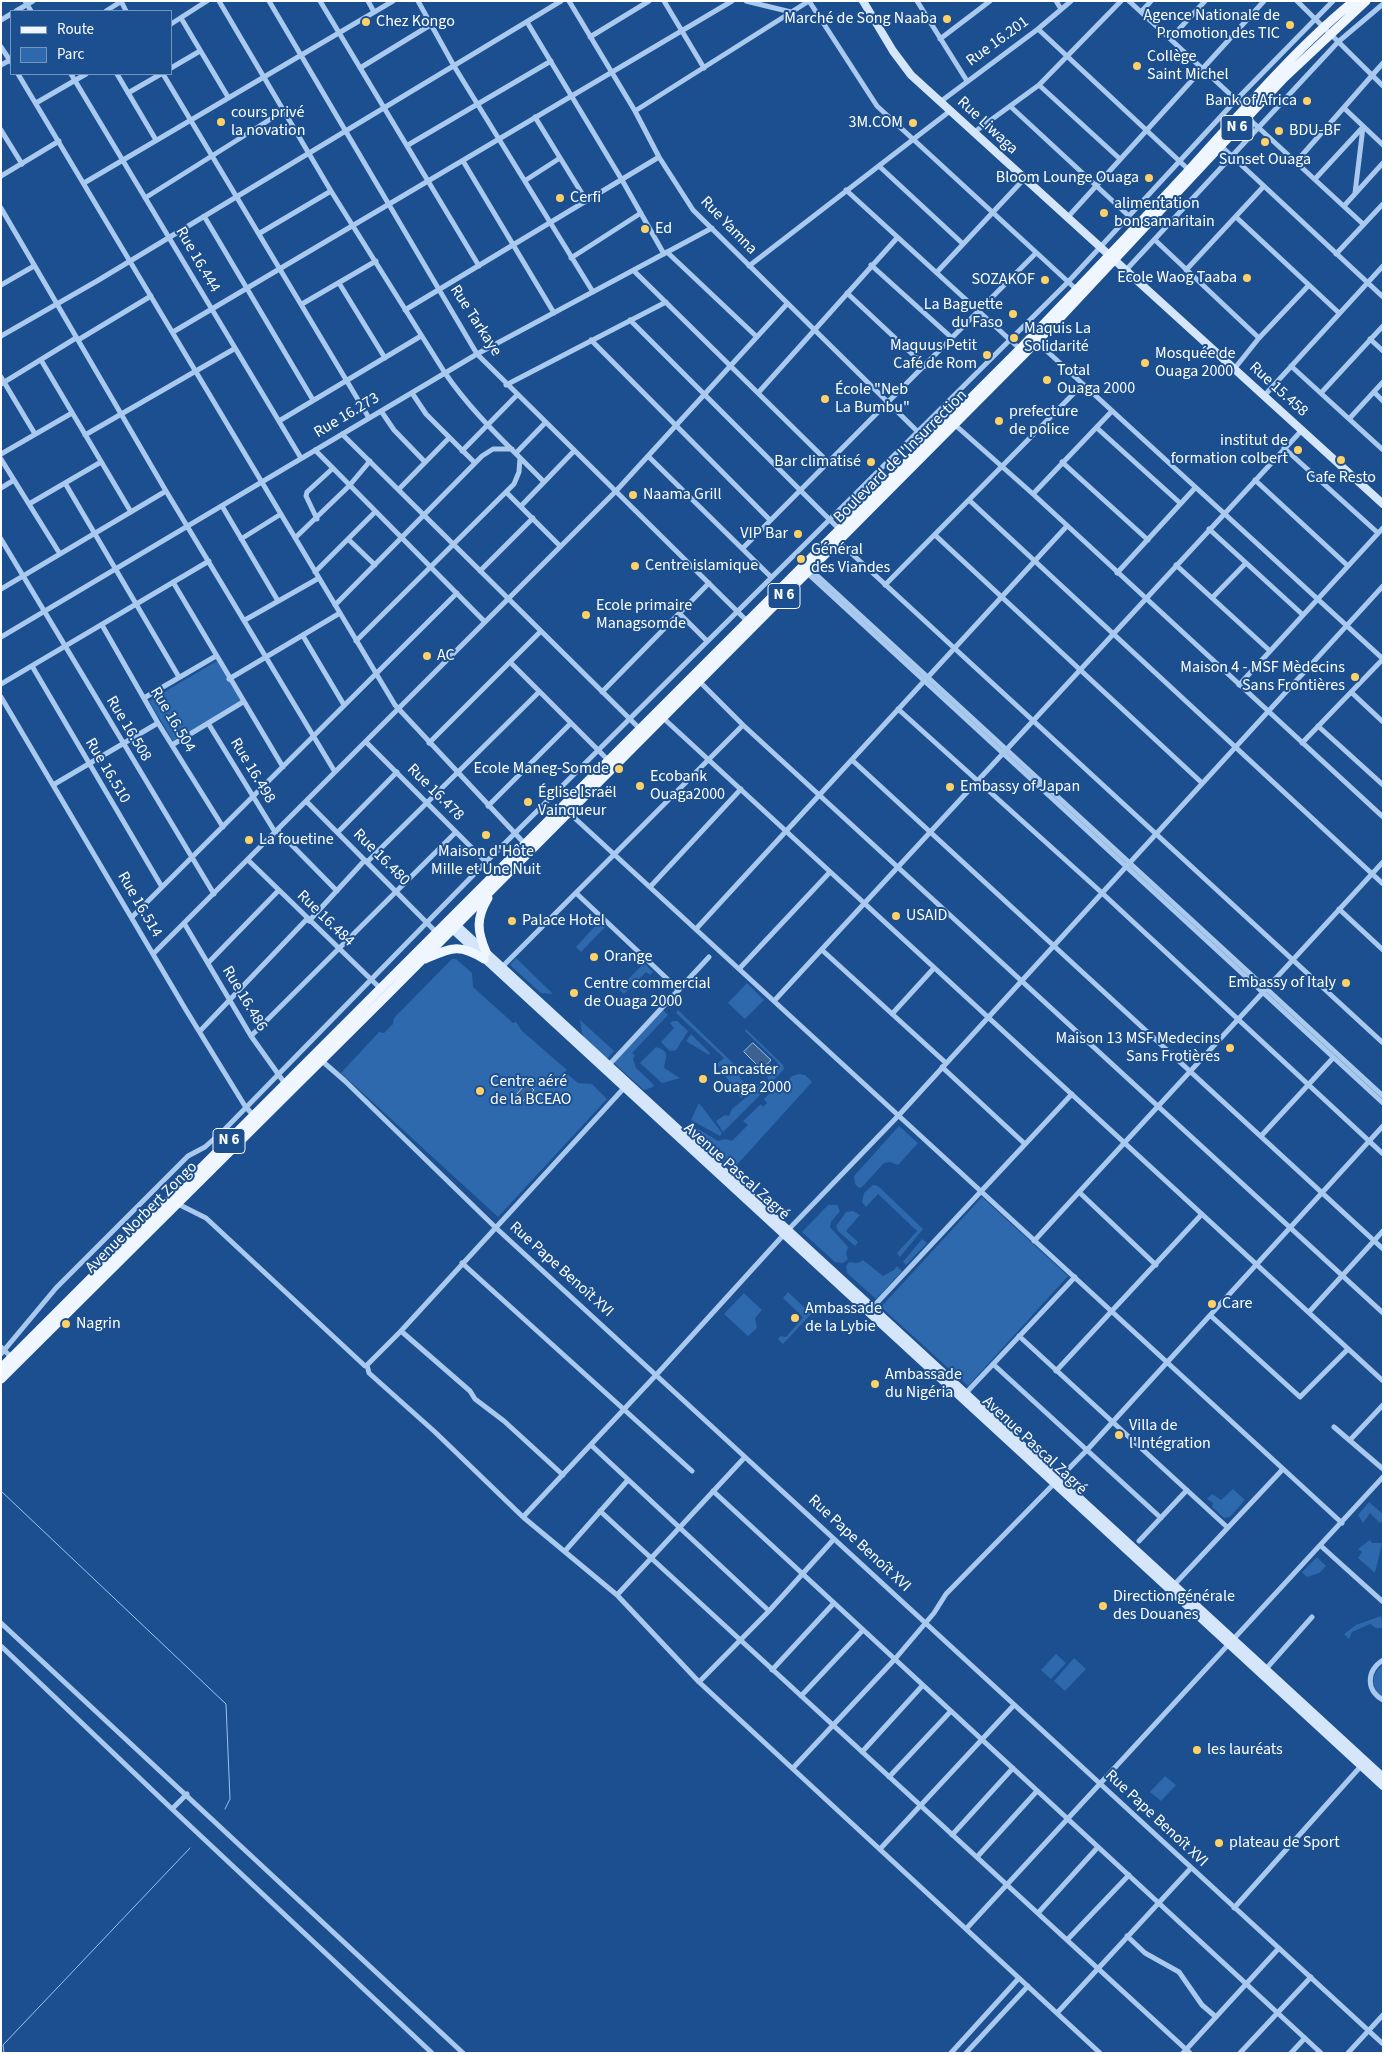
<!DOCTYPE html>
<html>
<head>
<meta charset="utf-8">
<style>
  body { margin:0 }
  #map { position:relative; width:1384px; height:2054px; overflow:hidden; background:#1b4f8f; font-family:"Source Sans 3",sans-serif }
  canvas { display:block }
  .frame { position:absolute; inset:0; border:2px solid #fff; pointer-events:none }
  .legend { position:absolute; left:10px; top:10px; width:162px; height:65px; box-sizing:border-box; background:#1b4f8f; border:1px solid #7695bc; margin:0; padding:6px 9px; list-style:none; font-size:15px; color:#fff }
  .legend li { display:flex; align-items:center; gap:10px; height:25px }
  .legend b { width:25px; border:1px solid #7695bc }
</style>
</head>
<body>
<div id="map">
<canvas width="1384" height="2054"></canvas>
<div class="frame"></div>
<ul class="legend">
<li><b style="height:6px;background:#f0f6ff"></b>Route</li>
<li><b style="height:14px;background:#2e69ad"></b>Parc</li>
</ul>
</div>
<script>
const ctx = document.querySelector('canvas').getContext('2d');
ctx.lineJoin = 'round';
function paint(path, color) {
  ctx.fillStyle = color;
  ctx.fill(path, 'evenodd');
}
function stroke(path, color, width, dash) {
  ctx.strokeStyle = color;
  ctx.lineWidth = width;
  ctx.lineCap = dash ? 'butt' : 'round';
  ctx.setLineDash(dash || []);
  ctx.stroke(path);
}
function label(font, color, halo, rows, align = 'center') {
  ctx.font = font + ' "Source Sans 3",sans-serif';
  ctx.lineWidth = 4;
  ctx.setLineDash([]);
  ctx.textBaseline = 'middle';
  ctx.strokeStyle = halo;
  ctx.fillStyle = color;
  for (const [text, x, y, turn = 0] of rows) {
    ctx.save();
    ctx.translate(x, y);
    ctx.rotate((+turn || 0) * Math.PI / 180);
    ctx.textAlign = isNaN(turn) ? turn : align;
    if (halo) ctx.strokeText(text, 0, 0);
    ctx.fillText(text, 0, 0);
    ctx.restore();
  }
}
paint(new Path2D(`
  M217,661L241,701L173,741L149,701Z
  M596,917L606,926L581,952L576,947L596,925L592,921Z
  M516,958L553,994L541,993L510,965Z
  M452,959H456L472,973L473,987L513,1023L516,1022L522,1031L567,1070L565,1072L578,1083L592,1084L607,1099L498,1217L341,1073L379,1032L384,1033L393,1024L394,1018Z
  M644,963L653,972L650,975L646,972L624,994L619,989Z
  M747,983L764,1000L745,1019L728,1003Z
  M663,1010L668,1015L632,1053L635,1055L633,1059L636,1068L654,1085L653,1087L644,1090L615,1064L614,1061Z
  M678,1010L738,1068C739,1085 749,1085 760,1084L741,1098L717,1064L724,1058L676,1013Z
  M580,1020L614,1051L608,1058L594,1061L582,1033Z
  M673,1021H677L688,1031L676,1050L670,1051L661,1042L674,1028L670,1023Z
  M746,1029L783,1065L784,1069L772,1082L768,1080L767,1075L778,1063L745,1031Z
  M691,1034L710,1053L709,1055L686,1041Z
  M656,1047C670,1051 666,1057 664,1068L680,1078L662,1083L640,1063Z
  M799,1074L805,1075L812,1082L734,1168L728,1167L688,1128L695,1127L718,1141L726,1139L732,1141L748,1125L743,1121L761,1104L763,1107L767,1103L764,1099L776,1087L780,1089L792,1076Z
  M764,1083L768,1087L723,1132L716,1121L725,1115L729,1116L732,1109Z
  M699,1103L722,1133L720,1136L691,1120Z
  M899,1126L918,1143L898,1165L890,1162L884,1163L862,1187L859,1188L855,1184L854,1176Z
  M873,1185L878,1186L923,1229L900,1257L897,1253L917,1231L878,1194L866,1207L862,1202L864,1193Z
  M982,1197L1068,1276L968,1386L881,1307Z
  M828,1205H837L840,1211L831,1222L830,1227L848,1247L846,1254L848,1259L843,1263L835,1262L802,1232Z
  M853,1211L860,1215L846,1231L858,1242L855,1246L838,1231L836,1226L846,1212Z
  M922,1239L927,1243L906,1265L903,1262Z
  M863,1260L883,1276L894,1270L897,1266L902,1271L876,1299L847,1273L846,1266L849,1262L858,1263Z
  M788,1292L811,1314L783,1344L778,1339L780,1336L786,1337L803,1317L783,1298Z
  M744,1293L762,1310L755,1318L757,1328L748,1336L724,1314Z
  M1233,1489L1245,1500L1230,1517L1224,1518L1212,1507L1213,1503L1207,1499L1212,1494L1221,1500Z
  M1369,1502L1383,1514V1521L1380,1523L1370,1513L1363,1523L1358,1515Z
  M1370,1540L1372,1543H1382L1375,1573L1358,1558L1362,1552L1358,1549Z
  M1317,1557L1326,1566L1319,1573L1307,1577L1302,1572Z
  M1381,1616L1383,1628H1376L1370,1624L1352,1632L1349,1639L1344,1634L1356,1625Z
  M1056,1654L1066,1663L1051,1679L1041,1670Z
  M1074,1658L1086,1669L1065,1691L1054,1681Z
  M1383,1665V1697C1371,1688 1370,1674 1383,1665Z
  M1165,1776L1176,1785L1161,1801L1150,1792Z`), '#2e69ad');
const water = new Path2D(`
  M753,1043L771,1060L762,1070L744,1052Z
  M527,1083L534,1090L520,1104L514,1098Z`);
paint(water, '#3c6290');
stroke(water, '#9cc4f0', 1);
stroke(new Path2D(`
  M1,1491L226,1704L230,1799L225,1809
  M4,2053L3,2045L190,1848`), '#9cc4f0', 1);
stroke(new Path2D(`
  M25,1L31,11
  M121,1L126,11
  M219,1L331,191L445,373C473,414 510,447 544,482
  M269,1L477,354L748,622
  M320,1L479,266
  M368,1L374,12
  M418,1L454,66L593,292
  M569,1L635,111L659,157L693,210L917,431
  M664,1L704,68
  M746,1L791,12
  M809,1L877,106L1077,290
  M917,1L967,81
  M1056,1L1061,9
  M1129,1L1245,108
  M1297,1L1383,86
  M16,11L33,1
  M106,11L122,1
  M1141,12L1151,1
  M181,18L228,97
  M1,20L11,14
  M527,22L622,180L664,254
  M171,24L207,1
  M1038,29L1189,170
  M590,37L649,1
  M940,39L990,1
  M1170,39L1205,1
  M1,47L11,62
  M1,65L10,60
  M171,68L200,51
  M360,68L432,24
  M18,74L395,705L525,844
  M71,74L301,458
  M117,74L156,140
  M163,74L369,418
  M1039,85L1120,159
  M128,93L161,74
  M940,102L1038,29L1071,1
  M36,103L86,74
  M1010,106L1130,217
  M1344,108L1383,145
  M635,111L809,1
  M535,117L586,200
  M1247,117L1363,224
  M1,130L22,164
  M973,133L1039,85L1121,1
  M408,145L551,61
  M1221,146L1383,297
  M463,161L554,313
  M1296,162L1383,63
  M879,166L962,243
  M1,176L59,141
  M1315,179L1363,127
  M526,180L560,158
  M84,183L393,1
  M846,190L1020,349
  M1355,193L1363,127
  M145,198L285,110
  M1344,206L1383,163
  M1,208L166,491L335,772
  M204,216L313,400
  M1236,217L1339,313
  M1067,218L1264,1
  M260,233L331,191
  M1155,240L1259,338
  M667,252L757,337
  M1336,254L1383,204
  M571,258L641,213
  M871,265L952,338
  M749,266L950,111
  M1126,270L1338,42L1383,4
  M1186,270L1264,186
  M634,271L828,462
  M937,272L1024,179
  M339,283L385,358
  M1,285L34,266
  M847,293L925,366
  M302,304L376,261
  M405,310L659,157
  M630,320L839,529
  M173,332L732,1
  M1,336L97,281L561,1
  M1370,339L1383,351
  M78,340L151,296
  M591,340L770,520
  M1037,342L1383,659
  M41,360L131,512
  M1291,366L1383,450
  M1235,368L1259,338L1309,285
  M1,377L35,434
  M1,384L76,338
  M506,385L666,302
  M1374,392L1383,401
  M412,393L426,414L475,463
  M758,393L897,238
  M1321,393L1383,326
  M1264,396L1383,266
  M381,411L394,430L425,462
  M1349,419L1383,382
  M279,421L421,336
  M954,424L1033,494L1383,817
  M1097,428L1180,503
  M342,434L640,729
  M85,435L234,349
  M1284,448L1378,533
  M315,450L485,622
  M462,451L517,395
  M516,453L545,423
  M1,454L72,413
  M649,457L771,577
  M1,459L60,554
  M1062,462L1148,540
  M1255,480L1348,566
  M65,483L179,677
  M1,488L14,480
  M399,489L449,438
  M506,492L559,545
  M1033,494L1112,411
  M969,500L1383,884
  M29,504L101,462
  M222,506L278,601
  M521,506L574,451
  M317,519L306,496L307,492L332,469
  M1209,529L1303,615
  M935,535L1202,783
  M295,538L349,486L370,461
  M1,539L214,894
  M241,539L281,514
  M348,539L375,565
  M838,541L1383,1043
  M743,548L1036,253
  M1176,565L1270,651
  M809,568L1383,1096
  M480,571L533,518
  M805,571L1383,1103
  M315,572L375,512
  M1117,573L1195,488
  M173,582L283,767
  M885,585L1083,384
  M1,589L166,491
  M1212,598L1246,563
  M335,605L482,456L493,449H512
  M679,613L707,641
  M245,620L319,578
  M102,625L158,723L223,827
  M303,636L344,705
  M1,637L477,354L712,228
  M356,641L514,484L519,472L520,458
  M510,662L609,761
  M32,666L162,887
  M229,679L340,613
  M699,681L743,725L1383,1313
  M1,684L209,561
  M1239,685L1383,528
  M602,692L709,583
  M1351,692L1383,722
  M1,697L186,1010L245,1106L254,1116
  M144,698L216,656
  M898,709L1101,892L1383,1154
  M661,716L1383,1381
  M208,723L275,832
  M1318,726L1383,785
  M366,742L486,862
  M429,743L541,631
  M1302,743L1383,659
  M172,745L243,702
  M852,760L1383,1249
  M53,785L158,723
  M306,801L437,933
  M488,806L571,723
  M567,811L1342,1523
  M277,830L337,891
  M338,832L397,772
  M248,860L382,990
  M367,862L539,692
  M650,887L741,789
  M576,893L679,990
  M1339,909L1383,950
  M132,917L457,593
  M309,921L365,860
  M184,923L251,1036L286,1085
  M696,929L1066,527
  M822,950L946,1063
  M153,954L616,491L787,304
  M208,963L278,891
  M501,968L743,725
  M739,969L830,872
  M774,1001L1302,430
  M892,1014L934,968
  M200,1031L307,919
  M251,1036L456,832
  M321,1060L345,1081L495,1227L1383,2044
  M607,1067L709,957
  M942,1067L1025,1144
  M1261,1136L1333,1058
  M1079,1192L1156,1265
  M178,1204L206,1218L365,1366L367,1365
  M1034,1241L1383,862
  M462,1263L692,1471
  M872,1308L1072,1094
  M1309,1312L1383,1231
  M1211,1316L1300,1397L1348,1349
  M401,1331L470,1391L475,1399L504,1421L563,1475
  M1019,1336L1227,1527
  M1,1347L13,1359
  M1,1354L56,1288L188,1156L205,1147L225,1129L486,862L1068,282L1236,100L1333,1
  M993,1364L1161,1518
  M367,1365L369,1373L435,1432L523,1517L617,1595L699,1682L1100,2053
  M367,1365L401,1331L624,1088
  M1056,1371L1202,1214
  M964,1395L1075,1277
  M1334,1427L1383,1469
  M1350,1440L1383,1405
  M591,1445L769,1611
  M713,1491L1321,2053
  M600,1511L1190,2053
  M523,1517L657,1374L788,1230L899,1115L1383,586
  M1139,1541L1187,1490
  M1321,1546L1383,1602
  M565,1551L628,1480
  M1173,1586L1283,1469
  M617,1595L745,1457
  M1,1623L463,2053
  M1,1646L172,1809L432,2053
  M1383,1660C1366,1671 1366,1690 1383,1700
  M772,1670L834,1603
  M1265,1670L1312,1617
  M699,1682L769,1611L834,1539
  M801,1696L863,1630
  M862,1752L923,1685
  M793,1768L895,1659L934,1613L946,1594L1087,1450L1383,1126
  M889,1777L951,1711
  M172,1809L187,1794
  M952,1835L1013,1768
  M880,1849L1014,1705
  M977,1857L1037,1791
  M1234,1908L1361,1766
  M1038,1913L1098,1847
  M966,1929L1383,1477
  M1127,1936L1145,1953L1179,1972L1202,2005L1216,2017
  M1067,1940L1129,1875
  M1057,2013L1191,1868
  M951,2053L1019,1978
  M966,2053L1028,1986
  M1183,2053L1279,1948
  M1240,2053L1311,1977
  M1291,2053L1305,2038
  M1348,2053L1383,2015`), '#a9c9ee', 5);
stroke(new Path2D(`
  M863,1L893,51L911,75L1383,504
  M453,922L1383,1777
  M448,925L1383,1786`), '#d6e6fa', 8);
stroke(new Path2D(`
  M486,952C477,931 476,918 488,898
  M425,959C451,948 459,943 484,959
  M1,1368L1020,349C1077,289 1134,230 1190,169C1240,114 1296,48 1354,1
  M1,1379L387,995L1058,320L1284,78L1366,1`), '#f0f6ff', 9);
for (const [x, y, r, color] of [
  [947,19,5,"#ffd166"],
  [366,22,5,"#ffd166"],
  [1290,25,5,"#ffd166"],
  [1137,66,5,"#ffd166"],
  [1307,101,5,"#ffd166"],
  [221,122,5,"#ffd166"],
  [913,123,5,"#ffd166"],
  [1279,131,5,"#ffd166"],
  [1265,142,5,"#ffd166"],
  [1149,178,5,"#ffd166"],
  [560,198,5,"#ffd166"],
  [1104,213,5,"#ffd166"],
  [645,229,5,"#ffd166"],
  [1247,278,5,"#ffd166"],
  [1045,280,5,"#ffd166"],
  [1013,314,5,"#ffd166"],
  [1014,338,5,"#ffd166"],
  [987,355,5,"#ffd166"],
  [1145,363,5,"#ffd166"],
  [1047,380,5,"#ffd166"],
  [825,399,5,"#ffd166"],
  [999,421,5,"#ffd166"],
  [1298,450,5,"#ffd166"],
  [1341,460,5,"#ffd166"],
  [871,462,5,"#ffd166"],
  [633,495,5,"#ffd166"],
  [798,534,5,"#ffd166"],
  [801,559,5,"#ffd166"],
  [635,566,5,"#ffd166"],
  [586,615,5,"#ffd166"],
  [427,656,5,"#ffd166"],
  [1355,677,5,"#ffd166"],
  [619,769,5,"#ffd166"],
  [640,786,5,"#ffd166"],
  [950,787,5,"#ffd166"],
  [528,802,5,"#ffd166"],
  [486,835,5,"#ffd166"],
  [249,840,5,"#ffd166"],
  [896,916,5,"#ffd166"],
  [512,921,5,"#ffd166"],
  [594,957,5,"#ffd166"],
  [1346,983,5,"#ffd166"],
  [574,993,5,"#ffd166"],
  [1230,1048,5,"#ffd166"],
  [703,1079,5,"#ffd166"],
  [480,1091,5,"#ffd166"],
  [1212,1304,5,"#ffd166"],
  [795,1318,5,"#ffd166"],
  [66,1324,5,"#ffd166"],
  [875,1384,5,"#ffd166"],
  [1119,1435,5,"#ffd166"],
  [1103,1606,5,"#ffd166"],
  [1197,1750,5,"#ffd166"],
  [1219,1843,5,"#ffd166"]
]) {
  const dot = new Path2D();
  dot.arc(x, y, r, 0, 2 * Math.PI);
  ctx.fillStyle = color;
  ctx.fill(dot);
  stroke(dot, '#1b4f8f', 2);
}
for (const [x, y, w] of [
  [1237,128,32],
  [784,596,32],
  [229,1141,32]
]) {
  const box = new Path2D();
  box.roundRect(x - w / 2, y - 12.5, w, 25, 4);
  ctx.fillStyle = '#1b4f8f';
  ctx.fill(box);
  stroke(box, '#fff', 1);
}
label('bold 15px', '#fff', null, [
  ["N 6",1237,128],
  ["N 6",784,596],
  ["N 6",229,1141]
]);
label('16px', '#fff', '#1b4f8f', [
  ["Agence Nationale de",1280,16,"right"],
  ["Promotion des TIC",1280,34,"right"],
  ["Marché de Song Naaba",937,19,"right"],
  ["Chez Kongo",376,22],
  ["Collège",1147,57],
  ["Saint Michel",1147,75],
  ["Bank of Africa",1297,101,"right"],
  ["cours privé",231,113],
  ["la novation",231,131],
  ["3M.COM",903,123,"right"],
  ["BDU-BF",1289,131],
  ["Sunset Ouaga",1265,160,"center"],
  ["Bloom Lounge Ouaga",1139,178,"right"],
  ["Cerfi",570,198],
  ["alimentation",1114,204],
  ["bon samaritain",1114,222],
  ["Ed",655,229],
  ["Ecole Waog Taaba",1237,278,"right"],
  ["SOZAKOF",1035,280,"right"],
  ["La Baguette",1003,305,"right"],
  ["du Faso",1003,323,"right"],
  ["Maquis La",1024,329],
  ["Solidarité",1024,347],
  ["Maquus Petit",977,346,"right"],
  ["Café de Rom",977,364,"right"],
  ["Mosquée de",1155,354],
  ["Ouaga 2000",1155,372],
  ["Total",1057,371],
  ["Ouaga 2000",1057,389],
  ["École \"Neb",835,390],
  ["La Bumbu\"",835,408],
  ["prefecture",1009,412],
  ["de police",1009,430],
  ["institut de",1288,441,"right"],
  ["formation colbert",1288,459,"right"],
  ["Bar climatisé",861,462,"right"],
  ["Cafe Resto",1341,478,"center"],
  ["Naama Grill",643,495],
  ["VIP Bar",788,534,"right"],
  ["Général",811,550],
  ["des Viandes",811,568],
  ["Centre islamique",645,566],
  ["Ecole primaire",596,606],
  ["Managsomde",596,624],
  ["AC",437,656],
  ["Maison 4 - MSF Mèdecins",1345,668,"right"],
  ["Sans Frontières",1345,686,"right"],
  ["Ecole Maneg-Somde",609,769,"right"],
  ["Ecobank",650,777],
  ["Ouaga2000",650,795],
  ["Embassy of Japan",960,787],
  ["Église Israël",538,793],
  ["Vainqueur",538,811],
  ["La fouetine",259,840],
  ["Maison d'Hôte",486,852,"center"],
  ["Mille et Une Nuit",486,870,"center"],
  ["USAID",906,916],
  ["Palace Hotel",522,921],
  ["Orange",604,957],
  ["Embassy of Italy",1336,983,"right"],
  ["Centre commercial",584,984],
  ["de Ouaga 2000",584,1002],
  ["Maison 13 MSF Medecins",1220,1039,"right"],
  ["Sans Frotières",1220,1057,"right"],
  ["Lancaster",713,1070],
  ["Ouaga 2000",713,1088],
  ["Centre aéré",490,1082],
  ["de la BCEAO",490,1100],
  ["Care",1222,1304],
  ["Ambassade",805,1309],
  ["de la Lybie",805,1327],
  ["Nagrin",76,1324],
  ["Ambassade",885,1375],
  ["du Nigéria",885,1393],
  ["Villa de",1129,1426],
  ["l'Intégration",1129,1444],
  ["Direction générale",1113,1597],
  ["des Douanes",1113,1615],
  ["les lauréats",1207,1750],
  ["plateau de Sport",1229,1843]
], 'left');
label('16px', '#fff', '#1b4f8f', [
  ["Rue 16.201",998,42,-36],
  ["Rue Liwaga",987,126,43],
  ["Rue Yamna",728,226,46],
  ["Rue 16.444",197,260,60],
  ["Rue Tarkaye",475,321,57],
  ["Rue 15.458",1278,390,42],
  ["Rue 16.273",347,416,-31],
  ["Boulevard de l'Insurrection",901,457,-45],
  ["Rue 16.504",172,720,59],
  ["Rue 16.508",128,729,59],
  ["Rue 16.510",107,771,59],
  ["Rue 16.498",252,771,59],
  ["Rue 16.478",435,793,45],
  ["Rue 16.480",381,858,45],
  ["Rue 16.514",139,905,60],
  ["Rue 16.484",325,919,44],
  ["Rue 16.486",244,999,59],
  ["Avenue Pascal Zagré",736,1172,42],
  ["Avenue Norbert Zongo",142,1218,-45],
  ["Rue Pape Benoît XVI",561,1270,42],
  ["Avenue Pascal Zagré",1034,1446,43],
  ["Rue Pape Benoît XVI",859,1544,43],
  ["Rue Pape Benoît XVI",1156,1819,43]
]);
</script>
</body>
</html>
